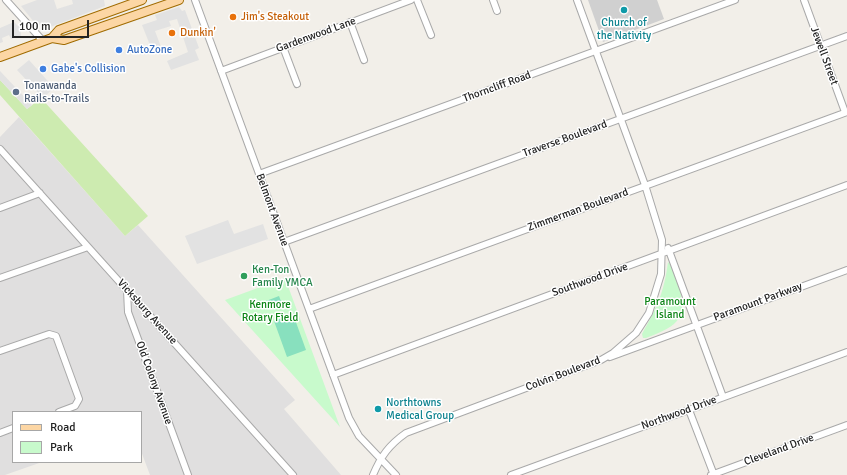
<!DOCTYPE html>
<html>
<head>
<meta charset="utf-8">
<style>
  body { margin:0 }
  #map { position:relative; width:847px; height:475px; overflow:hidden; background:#f2efe9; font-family:Signika,sans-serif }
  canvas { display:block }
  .legend { position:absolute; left:12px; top:411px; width:130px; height:52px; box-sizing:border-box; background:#fff; border:1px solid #a7a7a7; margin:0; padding:5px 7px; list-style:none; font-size:12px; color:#222 }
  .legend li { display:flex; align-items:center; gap:8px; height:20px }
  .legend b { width:20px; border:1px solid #a7a7a7 }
  .scale { position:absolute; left:12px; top:20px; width:77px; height:18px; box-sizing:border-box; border:2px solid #222; border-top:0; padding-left:5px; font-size:12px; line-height:14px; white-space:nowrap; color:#222; -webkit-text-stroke:3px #fff; paint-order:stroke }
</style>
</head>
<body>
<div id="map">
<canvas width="847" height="475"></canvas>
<ul class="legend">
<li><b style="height:5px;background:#fcd6a4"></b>Road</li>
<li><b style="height:11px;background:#c8facc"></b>Park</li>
</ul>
<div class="scale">100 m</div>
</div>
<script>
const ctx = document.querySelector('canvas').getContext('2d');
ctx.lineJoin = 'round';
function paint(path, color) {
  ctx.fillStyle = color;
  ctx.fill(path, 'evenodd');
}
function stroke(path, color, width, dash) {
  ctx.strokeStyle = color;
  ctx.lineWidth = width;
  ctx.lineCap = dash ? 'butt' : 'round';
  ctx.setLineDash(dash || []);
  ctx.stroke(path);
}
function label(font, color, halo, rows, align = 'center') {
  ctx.font = font + ' Signika,sans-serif';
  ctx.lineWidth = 3;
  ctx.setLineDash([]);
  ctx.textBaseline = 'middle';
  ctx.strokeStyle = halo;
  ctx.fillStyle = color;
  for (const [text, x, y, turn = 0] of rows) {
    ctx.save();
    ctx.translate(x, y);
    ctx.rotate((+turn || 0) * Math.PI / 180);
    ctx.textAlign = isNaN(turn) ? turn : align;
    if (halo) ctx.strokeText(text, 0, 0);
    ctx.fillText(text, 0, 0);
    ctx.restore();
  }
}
paint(new Path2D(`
  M19,117L125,236L138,225L295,400L284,409L341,475H150L141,451V412H13V462H42L5,475H0V137Z`), '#e0dfdf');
paint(new Path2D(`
  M588,0H657L664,19L603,42Z`), '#d0d0d0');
paint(new Path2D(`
  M0,80L27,109L41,98L148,216L125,236L0,95Z`), '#cdebb0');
paint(new Path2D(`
  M668,262C672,266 674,275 677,281C690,317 679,326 646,338H643L642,334C657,307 664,293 668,262Z
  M285,278L340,427L225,300Z`), '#c8facc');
paint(new Path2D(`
  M279,296L282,304L269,309L266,301Z
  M293,314L306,350L287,357L274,321Z`), '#88e0be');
paint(new Path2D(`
  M37,0H54L57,9L73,4L72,0H104L105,6L45,29L42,24L39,25L34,22L21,6Z
  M179,7L182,11L185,10L199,48L195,50L199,60L171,70L167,61L188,52L177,19L169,21L171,26L155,31L161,47L152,50L142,25L157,20L155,15Z
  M14,22L18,26L20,25L21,36L11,39L9,35L2,38L3,42L0,43V28Z
  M29,60L54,88L43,98L17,70Z
  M0,71L32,105L27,109L0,80Z
  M228,220L234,234L263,224L268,239L197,264L185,236Z`), '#e2e2e2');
const minor = new Path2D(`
  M6,0L43,41
  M195,0L349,418L359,436L396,475
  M417,0L431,35
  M493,0L497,11
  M804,0L845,112
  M350,22L364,60
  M283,47L297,84
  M221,71L411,0
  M0,149L293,475
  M259,174L735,0
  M0,208L40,193
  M284,242L847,36
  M668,248L723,397
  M0,278L88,247
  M127,290L128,312L188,475
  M309,309L847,112
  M0,351L49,334L56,336L79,399L75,406L59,412
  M610,357L847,270
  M333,375L847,185
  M689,410L714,475
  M0,433L13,428
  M373,475C381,456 389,445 406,433L601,360L613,353L636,333L649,313L661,274L662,240L645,185L577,0
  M511,475L847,352
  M711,475L847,425`);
const major = new Path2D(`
  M52,38L59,30L142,0
  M0,57L52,38L64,40L179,0`);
stroke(minor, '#a9a9a9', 8);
stroke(major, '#a06b00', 10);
stroke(minor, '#fff', 6);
stroke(major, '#fcd6a4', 8);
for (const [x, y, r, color] of [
  [624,10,4,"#0f9aa8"],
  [233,17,4,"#e8710a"],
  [172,33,4,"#e8710a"],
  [119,50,4,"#3f7fe0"],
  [43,69,4,"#3f7fe0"],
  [16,92,4,"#5c6f8a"],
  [244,276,4,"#2e9e5b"],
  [378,409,4,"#0f9aa8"]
]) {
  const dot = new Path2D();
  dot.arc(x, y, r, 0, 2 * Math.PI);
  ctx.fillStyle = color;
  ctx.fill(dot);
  stroke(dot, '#fff', 1.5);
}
label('11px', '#c56008', '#fff', [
  ["Jim's Steakout",241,17],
  ["Dunkin'",180,33]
], 'left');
label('11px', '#0d838f', '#fff', [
  ["Church of",624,23],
  ["the Nativity",624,36],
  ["Northtowns",386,403,"left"],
  ["Medical Group",386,416,"left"]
]);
label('11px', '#222', '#fff', [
  ["Gardenwood Lane",316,35,-20],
  ["Jewell Street",824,56,70],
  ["Thorncliff Road",497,87,-20],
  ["Traverse Boulevard",565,139,-20],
  ["Belmont Avenue",272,210,70],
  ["Zimmerman Boulevard",578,210,-20],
  ["Southwood Drive",590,280,-20],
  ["Paramount Parkway",758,302,-20],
  ["Vicksburg Avenue",147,312,48],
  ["Colvin Boulevard",563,374,-21],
  ["Old Colony Avenue",154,383,70],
  ["Northwood Drive",679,413,-20],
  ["Cleveland Drive",779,450,-20]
]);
label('11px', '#366cbe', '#fff', [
  ["AutoZone",127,50],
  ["Gabe's Collision",51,69]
], 'left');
label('11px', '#4e5e75', '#fff', [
  ["Tonawanda",24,86],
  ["Rails-to-Trails",24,99]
], 'left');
label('11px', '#27864d', '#fff', [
  ["Ken-Ton",252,270],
  ["Family YMCA",252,283]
], 'left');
label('11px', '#0c8416', '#fff', [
  ["Paramount",670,302],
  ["Island",670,315],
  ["Kenmore",270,305],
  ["Rotary Field",270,318]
]);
</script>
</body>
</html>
